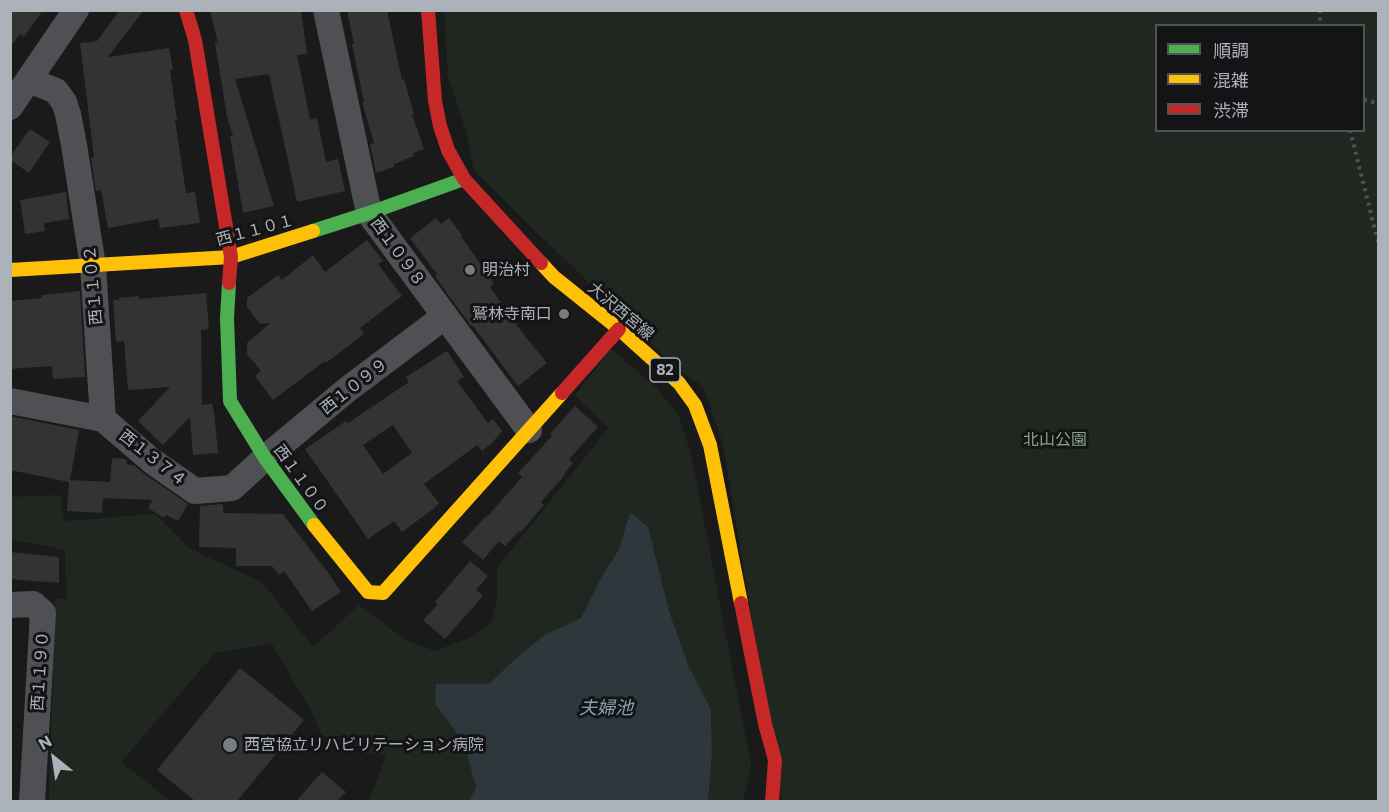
<!DOCTYPE html>
<html>
<head>
<meta charset="utf-8">
<style>
  body { margin:0 }
  #map { position:relative; width:1389px; height:812px; overflow:hidden; background:#1a1a1a; font-family:Commissioner,"Noto Sans JP",sans-serif }
  canvas { display:block }
  .frame { position:absolute; inset:0; border:12px solid #abb2ba; pointer-events:none }
  .legend { position:absolute; left:1155px; top:24px; width:210px; height:108px; box-sizing:border-box; background:#141416; border:2px solid #505358; margin:0; padding:8px 10px; list-style:none; font-size:18px; color:#abb2ba }
  .legend li { display:flex; align-items:center; gap:12px; height:30px }
  .legend b { width:30px; border:2px solid #505358 }
  .north { position:absolute; left:24px; top:728px; width:60px; height:60px; -webkit-text-stroke:4px #141416; paint-order:stroke; rotate:330deg; font-size:16px; font-weight:700; line-height:24px; text-align:center; color:#abb2ba }
  .north::after { content:''; display:block; margin:auto; width:21px; height:27px; background:#abb2ba; clip-path:polygon(50% 0,100% 100%,50% 72%,0 100%) }
</style>
</head>
<body>
<div id="map">
<canvas width="1389" height="812"></canvas>
<div class="frame"></div>
<ul class="legend">
<li><b style="height:8px;background:#4caf50"></b>順調</li>
<li><b style="height:8px;background:#ffc107"></b>混雑</li>
<li><b style="height:8px;background:#c62828"></b>渋滞</li>
</ul>
<div class="north">N</div>
</div>
<script>
const ctx = document.querySelector('canvas').getContext('2d');
ctx.lineJoin = 'round';
function paint(path, color) {
  ctx.fillStyle = color;
  ctx.fill(path, 'evenodd');
}
function stroke(path, color, width, dash) {
  ctx.strokeStyle = color;
  ctx.lineWidth = width;
  ctx.lineCap = dash ? 'butt' : 'round';
  ctx.setLineDash(dash || []);
  ctx.stroke(path);
}
function label(font, color, halo, rows, align = 'center') {
  ctx.font = font + ' Commissioner,"Noto Sans JP",sans-serif';
  ctx.lineWidth = 6;
  ctx.setLineDash([]);
  ctx.textBaseline = 'middle';
  ctx.strokeStyle = halo;
  ctx.fillStyle = color;
  for (const [text, x, y, turn = 0] of rows) {
    ctx.save();
    ctx.translate(x, y);
    ctx.rotate((+turn || 0) * Math.PI / 180);
    ctx.textAlign = isNaN(turn) ? turn : align;
    if (halo) ctx.strokeText(text, 0, 0);
    ctx.fillText(text, 0, 0);
    ctx.restore();
  }
}
paint(new Path2D(`
  M444,11H1378V801H782L723,444L703,386L678,370L474,171L467,135L448,76ZM1156,26H1364V130H1156Z
  M611,349L655,386L678,414L691,454L751,765L743,801H708L712,755L711,709L689,667L669,611L648,527L630,512L619,549L602,576L581,618L546,634L515,659L489,684L435,704L463,741L476,787L469,801H369L386,755L364,753L342,736L322,737L312,712L272,644L215,653L121,762L171,801H49L55,599H66L65,550L11,539L10,497L60,495L64,521L155,514L190,549L262,582L313,647L359,605L407,641L435,651L472,637L491,622L497,599V568L608,428L575,395Z`), '#202720');
paint(new Path2D(`
  M630,512L648,527L669,611L689,667L711,709L712,755L708,801H469L476,787L463,741L435,704L436,684H489L515,659L546,634L581,618L602,576L619,549Z`), '#2d373c');
paint(new Path2D(`
  M10,10H43L24,37L20,34L10,47Z
  M120,10H144L108,57L169,48L173,70H170L177,120H175L186,193L195,192L200,223L160,228L158,219L108,228L101,190L96,191L91,158L94,157L80,43L97,41Z
  M210,10H301L307,54L297,55L310,119L317,118L326,162L338,159L345,191L297,202L269,74L235,79L274,206L243,213L230,136H233L227,117L215,43H218Z
  M347,10H387L402,80L404,79L414,114H412L424,149L413,153L414,156L394,164V167L376,173L370,144L374,143L362,102H364L352,44H354Z
  M30,129L50,142L29,173L10,160V157Z
  M66,192L69,219L44,223L45,231L25,234L20,200Z
  M436,218L441,224L449,218L462,235L461,236L494,284L490,287L521,331L547,363L518,386L473,326L472,327L449,296L435,276L437,274L410,238Z
  M367,240L383,261L378,264L402,296L360,328L364,334L326,363L325,361L273,400L255,376L261,371L247,354V343L270,323L260,324L247,307V298L278,275L282,280L313,255L325,272Z
  M80,291L85,377L53,379L52,366L10,369V301L42,298V295Z
  M206,293L209,329L201,330L202,405L212,404L214,412L218,453L193,455L190,417L163,445L138,421L170,387L128,390L124,341L116,342L113,300H119V298L139,296V299Z
  M447,351L464,377L457,381L488,423L493,419L502,431L492,443L482,451L477,445L424,484L439,503L432,510L402,532L394,521L368,539L305,449L346,421L348,423L409,382L406,377ZM393,425L412,453L383,474L363,445Z
  M575,406L598,427L569,459L573,463L564,474L565,475L541,502L544,505L521,532L519,531L505,546L499,541L483,560L462,542L486,516L487,517L522,477L518,473L552,436L550,434Z
  M10,416L79,430L70,480L110,482L112,458L126,459L127,465H134L143,473L188,504L178,521L166,515L164,518L148,508L153,500L103,498L102,513L67,511L69,482L10,470Z
  M223,504V513L283,514L329,574L341,592L312,611L284,571L279,575L272,566H236V548L199,547L200,506Z
  M10,552L59,557V583L10,579Z
  M470,561L488,576L476,590L483,596L445,639L423,620L438,604L435,602Z
  M240,668L304,720L237,801H195L157,770Z
  M322,772L346,792L337,801H296Z`), '#333334');
stroke(new Path2D(`
  M1320,10V26
  M1364,100L1378,103
  M1350,130L1378,242`), '#505154', 4, [3, 4.5]);
stroke(new Path2D(`
  M326,10L369,213L529,430
  M10,107L76,10
  M10,401L103,419L93,266L74,145L68,114L64,102L56,91L29,80
  M103,419L152,461L195,491L232,488L265,458L348,389L445,316
  M10,605L33,604L43,613L32,802`), '#4e5053', 26);
stroke(new Path2D(`
  M313,231L369,213L464,179
  M229,283L227,318L230,401L265,458L314,525`), '#4caf50', 14);
stroke(new Path2D(`
  M541,263L554,277L619,329L679,383L695,405L710,445L741,603
  M10,270L231,257L313,231
  M314,525L368,592L383,593L562,393`), '#ffc107', 14);
stroke(new Path2D(`
  M186,10L195,40L231,257L229,283
  M428,10L435,101L440,126L448,150L464,179L541,263
  M562,393L619,329
  M741,603L765,724L775,760L772,802`), '#c62828', 14);
for (const [x, y, r, color] of [
  [470,270,6,"#787d82"],
  [564,314,6,"#787d82"],
  [230,745,8,"#787d82"]
]) {
  const dot = new Path2D();
  dot.arc(x, y, r, 0, 2 * Math.PI);
  ctx.fillStyle = color;
  ctx.fill(dot);
  stroke(dot, '#141416', 2);
}
for (const [x, y, w] of [
  [665,370,30]
]) {
  const box = new Path2D();
  box.roundRect(x - w / 2, y - 12, w, 24, 4.5);
  ctx.fillStyle = '#141416';
  ctx.fill(box);
  stroke(box, '#abb2ba', 1.5);
}
label('bold 15px', '#abb2ba', null, [
  ["82",665,370]
]);
label('16px', '#abb2ba', '#141416', [
  ["西１１０１",255,230,-15],
  ["西１０９８",398,252,54],
  ["西１１０２",93,285,-95],
  ["大沢西宮線",621,311,40],
  ["西１０９９",354,386,-38],
  ["西１３７４",153,458,38],
  ["西１１００",301,479,54],
  ["西１１９０",40,671,-86]
]);
label('16px', '#abb2ba', '#141416', [
  ["明治村",482,270],
  ["鷲林寺南口",552,314,"right"],
  ["西宮協立リハビリテーション病院",244,745]
], 'left');
label('16px', '#86a483', '#141416', [
  ["北山公園",1055,440]
]);
label('italic 18px', '#84a4b4', '#141416', [
  ["夫婦池",606,708]
]);
</script>
</body>
</html>
